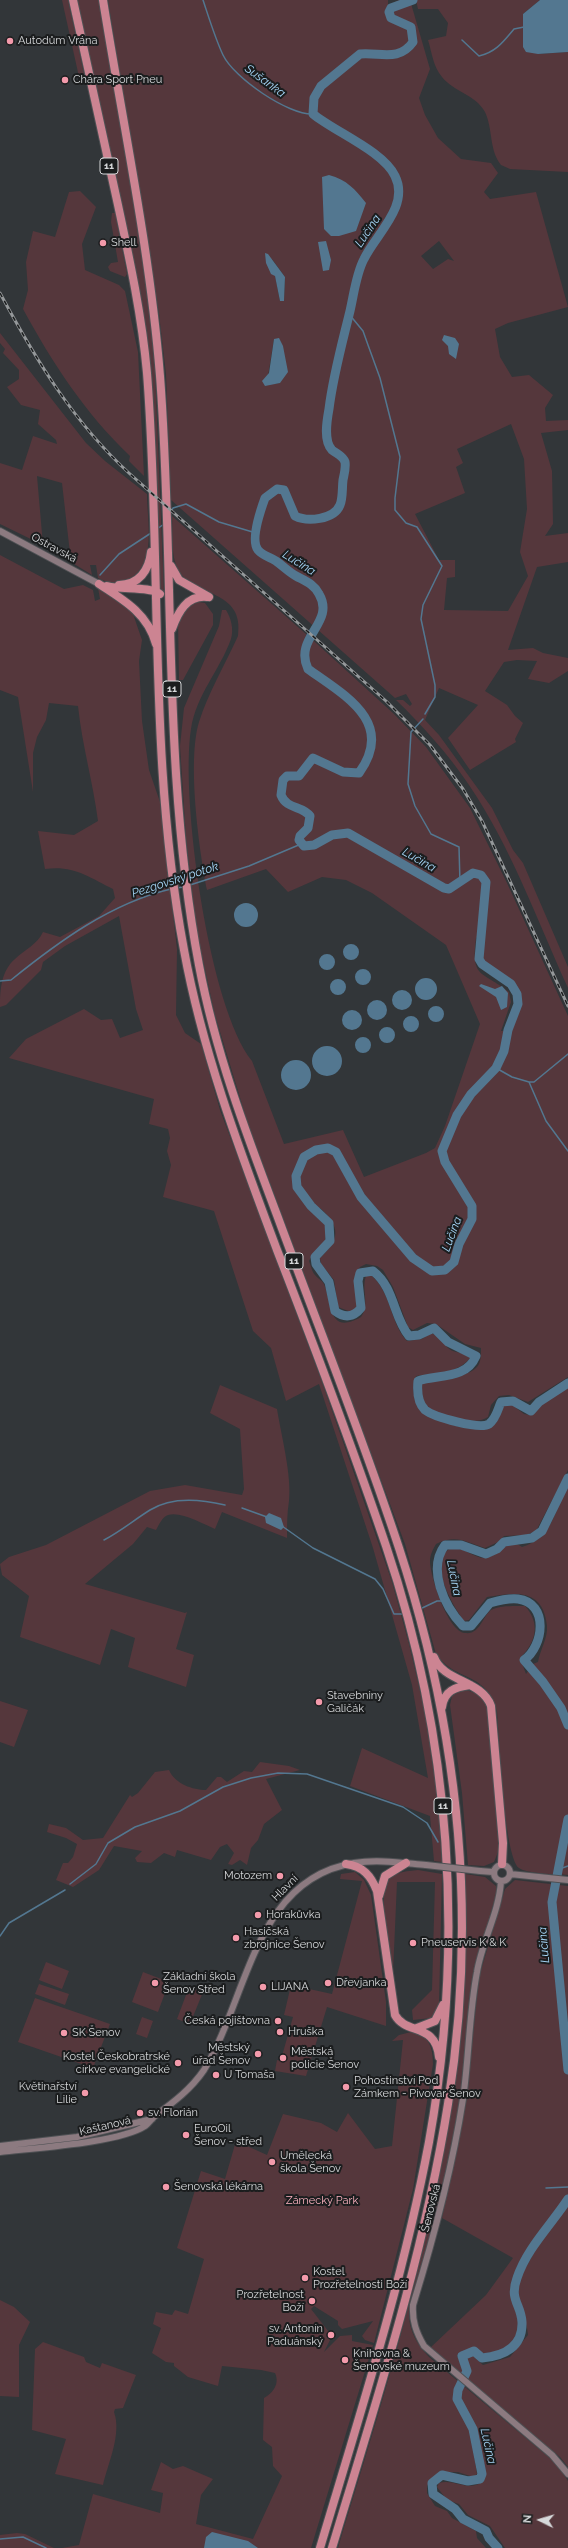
<!DOCTYPE html>
<html>
<head>
<meta charset="utf-8">
<style>
  body { margin:0 }
  #map { position:relative; width:568px; height:2548px; overflow:hidden; background:#323639; font-family:Raleway,sans-serif }
  canvas { display:block }
  .north { position:absolute; left:520px; top:2500px; width:40px; height:40px; -webkit-text-stroke:3px #1b1d1e; paint-order:stroke; rotate:275deg; font-size:11px; font-weight:700; line-height:16px; text-align:center; color:#d6d8da }
  .north::after { content:''; display:block; margin:auto; width:14px; height:18px; background:#d6d8da; clip-path:polygon(50% 0,100% 100%,50% 72%,0 100%) }
</style>
</head>
<body>
<div id="map">
<canvas width="568" height="2548"></canvas>
<div class="north">N</div>
</div>
<script>
const ctx = document.querySelector('canvas').getContext('2d');
ctx.lineJoin = 'round';
function paint(path, color) {
  ctx.fillStyle = color;
  ctx.fill(path, 'evenodd');
}
function stroke(path, color, width, dash) {
  ctx.strokeStyle = color;
  ctx.lineWidth = width;
  ctx.lineCap = dash ? 'butt' : 'round';
  ctx.setLineDash(dash || []);
  ctx.stroke(path);
}
function label(font, color, halo, rows, align = 'center') {
  ctx.font = font + ' Raleway,sans-serif';
  ctx.lineWidth = 4;
  ctx.setLineDash([]);
  ctx.textBaseline = 'middle';
  ctx.strokeStyle = halo;
  ctx.fillStyle = color;
  for (const [text, x, y, turn = 0] of rows) {
    ctx.save();
    ctx.translate(x, y);
    ctx.rotate((+turn || 0) * Math.PI / 180);
    ctx.textAlign = isNaN(turn) ? turn : align;
    if (halo) ctx.strokeText(text, 0, 0);
    ctx.fillText(text, 0, 0);
    ctx.restore();
  }
}
paint(new Path2D(`
  M62,0H68L84,74L81,86Z
  M76,0H100L145,274L154,345L164,593L160,588L150,375Z
  M108,0H388V6L399,0H410L430,69L419,98L425,115L438,138L461,159L491,163L498,173L484,192L490,199L536,192L568,307L508,323L495,329L500,357L512,377L529,375L553,395L545,408L546,421L568,420V430L541,433L552,471L553,524L545,536L568,533V562L537,567L508,650L533,648L543,653L568,658V671L549,683L528,679L537,661L517,660L504,662L485,691L507,705L515,716L523,723L515,739L516,742L470,770L448,738L478,705L439,688L425,720L439,735L492,808L513,850L523,863L568,967V988C537,920 511,847 469,785C448,754 423,726 396,700H403L410,706L412,704L406,694L395,698L171,500L166,374L159,314ZM439,241L454,261L448,259L433,269L421,256ZM272,259L285,277L284,301H280ZM274,339L280,383L274,384L268,376ZM511,424L524,459L527,509L520,552L528,576L508,611L444,610L447,578L455,577V560H439L415,514L465,493L456,467L463,463L457,449Z
  M416,0H540L523,14L524,28L538,54L568,52V172L510,169L501,165C489,150 493,129 485,112C475,94 454,92 442,77C433,66 432,53 428,40L446,36L448,23L438,9H418Z
  M80,191L96,207L82,244L85,270L119,285L125,291L138,352L144,476L129,461L130,456C85,413 53,364 23,309L28,290L26,262L33,231L55,237L69,192Z
  M112,213H115L127,274L125,277L110,271L108,267L111,263L118,262L111,222Z
  M0,333L86,443L105,461L147,494C147,522 157,562 130,579C120,586 108,583 98,578L96,565H90L92,575L71,562L62,483L37,476L43,545L0,524V463L22,470L33,436L57,444L56,440L38,424L40,410L21,405L7,387L19,379V370L3,353L5,349L0,343Z
  M172,516L315,642L394,714L426,747L470,808L507,883L568,1016V1377L528,1402L509,1395L499,1396L491,1405L488,1417C473,1427 445,1415 428,1409L422,1398L421,1383C436,1380 472,1378 479,1364C481,1360 481,1353 481,1348L465,1344L436,1324L427,1323L413,1330L408,1327L393,1287L383,1270L377,1266L366,1264L360,1267L356,1273L358,1306L351,1312L338,1307L334,1280L321,1264L320,1258C340,1239 341,1227 320,1208L314,1214L327,1227L325,1242L312,1255L309,1261C311,1266 312,1272 315,1275C318,1279 322,1280 324,1284C332,1303 328,1336 361,1317C370,1304 361,1289 366,1276H372C392,1294 390,1323 407,1341L422,1339L431,1333C445,1338 443,1347 453,1351C459,1353 464,1353 471,1357C458,1374 436,1373 416,1376C413,1386 412,1396 418,1406C428,1421 480,1437 495,1424C499,1420 501,1410 503,1404H511L524,1414L530,1415L546,1400L568,1387V1470L536,1531L526,1535L504,1536L498,1542L485,1548C466,1542 456,1534 436,1544C433,1549 430,1555 430,1561C430,1576 448,1632 465,1633C480,1635 482,1617 491,1610C499,1605 516,1606 525,1606C541,1624 536,1642 520,1658L526,1674L533,1664L538,1662C540,1650 548,1638 547,1626C543,1587 514,1593 487,1597L469,1620L464,1621C454,1607 433,1572 443,1555C454,1538 472,1558 484,1558C499,1557 507,1536 522,1547C554,1537 554,1510 568,1485V1875C557,1874 527,1874 519,1868C504,1857 499,1736 497,1711C485,1670 457,1683 436,1654L405,1544L248,1124L215,1015L197,933L186,838L180,746L184,708L219,626L222,610H226C231,618 234,629 231,639C220,670 196,695 191,729C180,798 209,1008 252,1061L284,1144L343,1130L364,1177L426,1153L435,1148L445,1126L480,1024L446,945L372,893L346,880L322,877L288,892L266,869L207,890C199,849 187,761 199,722C208,693 225,665 238,636C245,589 194,597 179,571C170,555 173,534 172,516ZM483,934C483,941 480,952 482,959C484,964 488,966 493,969C527,989 522,996 511,1030L501,1031L511,1002L509,992C481,970 471,979 476,938Z
  M0,555L64,589L83,585L93,590L95,601L100,599L98,588L132,611L142,640L139,661L142,721L149,770L160,802L177,949L176,1015L185,1033L201,1044L220,1110L322,1382L392,1582L409,1644L425,1712L438,1800L442,1862L434,1861L430,1816L350,1786L362,1748L428,1778L412,1685L373,1548L319,1384L286,1401L271,1348L253,1331L214,1211L163,1197L171,1165L167,1151L170,1138L168,1129L149,1124L154,1099L9,1058L26,1039L84,1009L101,1020L112,1019L120,1038L143,1030L136,1009L119,916L65,946L43,962L41,970L6,1005L0,1007C0,990 1,971 15,959C25,949 37,945 43,932L60,937L99,916L115,898L113,889C89,877 73,865 45,869L38,831L74,835L98,821C93,782 82,745 78,706L49,703L46,720L37,737L33,753V792L18,697L0,690Z
  M199,602L205,603L213,614V625L183,680H179L178,620L192,604Z
  M220,1385L277,1409C281,1434 292,1476 289,1501C287,1513 287,1525 287,1538L222,1512L215,1529C203,1524 181,1511 168,1515C162,1517 159,1525 156,1530L147,1527L133,1544L85,1584L185,1613L187,1612L176,1649L194,1655L186,1687L128,1667L135,1638L111,1629L100,1665L20,1637L29,1596L2,1575L0,1564L9,1557L46,1545L150,1491L185,1485L242,1495L244,1489L240,1429L210,1413Z
  M463,1689L478,1694L488,1707L499,1839L498,1852L494,1862L484,1866L468,1865L462,1793L450,1705L452,1696Z
  M0,1701L28,1710L14,1747L0,1742Z
  M260,1762L289,1766L300,1770L266,1779L282,1810L264,1824L258,1840L251,1848L247,1865L240,1860L232,1865L228,1864L234,1853L227,1844L220,1847L211,1860L177,1850L175,1857L164,1853L151,1863L137,1862L135,1858L142,1851L114,1846L99,1870L73,1887L56,1880L63,1863H68L73,1857L77,1844L66,1838L47,1832L49,1824L66,1828L83,1840L103,1838L130,1795L132,1797L138,1793L155,1772L169,1770C175,1784 193,1790 206,1790L217,1777H221L227,1782L244,1771L252,1772Z
  M418,1870L442,1874L439,2005L431,2018L413,2020L412,2010L432,1990L435,1882H397L393,1973C391,1954 379,1900 386,1884C391,1872 407,1871 418,1870Z
  M355,1872L364,1880L371,1895L386,2002V2026L327,2007L306,2076L275,2071L277,2060L285,2062L287,2057L282,2056L293,2017L284,2015L291,1985L332,1994L362,1881L340,1879L341,1874Z
  M465,1874L485,1877L496,1886V1894L473,1978L460,2099L451,2155L416,2288C403,2314 409,2336 429,2357L557,2464L568,2481V2548H505L490,2526L468,2515L459,2504L447,2500L437,2487L439,2483C453,2478 470,2493 483,2481L485,2473L480,2448L475,2429L459,2398L458,2390L456,2400L469,2423L477,2474L473,2477L458,2472H440L427,2486V2493L435,2506L447,2511L452,2518L476,2531L477,2538L486,2548H338C405,2328 475,2108 465,1874Z
  M515,1880L568,1886V2467L560,2457L467,2379L470,2370L465,2357L472,2355L483,2365L510,2357L528,2335C527,2320 518,2307 517,2292C516,2279 528,2266 533,2254L527,2251C522,2263 513,2274 511,2288C510,2299 518,2310 519,2320C523,2343 500,2355 481,2353L475,2348L457,2356L465,2371L463,2376L430,2348L486,2295L513,2258L442,2218L466,2103L479,1977L505,1889Z
  M46,1962L69,1971L62,1989L39,1980Z
  M143,1972L169,1982L158,2012L132,2002Z
  M39,1984L69,1994L65,2005L35,1994Z
  M189,1987L203,1992L190,2024L177,2019Z
  M35,1998L110,2024L93,2068L18,2042Z
  M142,2017L153,2021L147,2038L136,2034Z
  M411,2032C429,2034 433,2048 433,2064L413,2189L374,2343L365,2340L362,2336L373,2321L342,2329L338,2325V2321L314,2306L311,2309L332,2336L324,2352L340,2336L352,2335V2341L373,2345L311,2548H62L79,2545L93,2494L160,2513L163,2493L151,2490L161,2462L173,2469L183,2466L213,2479L201,2495L196,2524L253,2539L282,2476L273,2466L272,2447L263,2440L264,2398C273,2393 280,2384 275,2373L261,2370L222,2366L218,2386L188,2377L174,2366V2363L166,2362L152,2353L161,2328L153,2324L156,2312L172,2315L175,2310L188,2314L204,2259L177,2248L201,2171L225,2179L236,2141L267,2155L283,2114L321,2123L337,2132L348,2113L375,2149L392,2146L403,2040L392,2041L399,2035Z
  M0,2300L14,2307L30,2322L19,2345V2397L0,2396Z
  M43,2342L84,2357L86,2362L100,2368L102,2363L136,2375L123,2408L115,2409L114,2412C122,2434 108,2463 103,2485L55,2474L66,2439L32,2430L35,2349Z
  M17,2533L25,2534L54,2548H0V2535Z`), '#55373c');
paint(new Path2D(`
  M540,0H568V52L538,54L526,52L523,47V14Z
  M329,175C347,180 355,189 366,203L356,231L339,236H331L324,229L322,177Z
  M326,241L331,260L329,270L323,271L318,242Z
  M265,253L268,254L285,277L284,301H280L275,276L271,274L266,263Z
  M444,335L455,338L459,344L456,359L449,354L448,346L442,340Z
  M279,338L283,346L288,372L280,383L265,386L262,381L269,373L274,339Z
  M234 915a12 12 0 1 1 24 0a12 12 0 1 1-24 0Z
  M343 952a8 8 0 1 1 16 0a8 8 0 1 1-16 0Z
  M319 962a8 8 0 1 1 16 0a8 8 0 1 1-16 0Z
  M355 977a8 8 0 1 1 16 0a8 8 0 1 1-16 0Z
  M415 989a11 11 0 1 1 22 0a11 11 0 1 1-22 0Z
  M330 987a8 8 0 1 1 16 0a8 8 0 1 1-16 0Z
  M481,984L495,989L502,986L508,993L507,1007L501,1010L496,997L479,986Z
  M392 1000a10 10 0 1 1 20 0a10 10 0 1 1-20 0Z
  M367 1010a10 10 0 1 1 20 0a10 10 0 1 1-20 0Z
  M428 1014a8 8 0 1 1 16 0a8 8 0 1 1-16 0Z
  M342 1020a10 10 0 1 1 20 0a10 10 0 1 1-20 0Z
  M403 1024a8 8 0 1 1 16 0a8 8 0 1 1-16 0Z
  M379 1035a8 8 0 1 1 16 0a8 8 0 1 1-16 0Z
  M355 1045a8 8 0 1 1 16 0a8 8 0 1 1-16 0Z
  M312 1061a15 15 0 1 1 30 0a15 15 0 1 1-30 0Z
  M281 1075a15 15 0 1 1 30 0a15 15 0 1 1-30 0Z
  M269,1513L281,1518L284,1527L281,1530L266,1523L265,1517Z
  M212,2532L248,2541L258,2548H204L206,2537Z`), '#537790');
stroke(new Path2D(`
  M203,0C209,18 215,38 223,55C234,78 288,115 313,114
  M462,40L479,56C496,52 503,42 514,29L524,27
  M349,314L363,331L368,345L380,378L400,457L395,498V510L406,523L417,527L442,566L423,605L421,619L435,685V697L425,714
  M170,514L173,508L186,504L219,522L256,533
  M157,529L164,524
  M100,575L119,554L151,533
  M423,719L411,732L408,784L415,806L431,834L459,847L460,883
  M190,885L249,866L301,844
  M176,888L184,887
  M0,981L11,980C58,942 111,903 171,889
  M496,1068L512,1077L529,1082L546,1121L568,1151
  M529,1082H534L568,1054
  M242,1508L267,1517
  M282,1526L313,1548L375,1579L383,1589L394,1614H403
  M104,1540C121,1531 134,1520 150,1510C172,1496 200,1499 225,1505
  M420,1609L437,1601H445
  M557,1870L568,1866
  M70,1884L96,1864L108,1843L135,1827L180,1811L223,1787L251,1778L278,1773L307,1774L403,1807L427,1823L438,1842
  M0,1936L9,1923L65,1890
  M546,2188L568,2187
  M0,2539L23,2537L46,2548`), '#537790', 1.5);
stroke(new Path2D(`
  M413,0L391,8L389,12L391,18L411,27L413,42C399,62 380,52 360,54L321,86L314,98L313,114C335,132 383,151 395,176C410,206 376,234 364,259C356,274 354,294 350,311C342,344 333,376 329,409C327,420 323,441 332,450C337,454 343,456 345,462C346,468 344,475 343,480C342,488 343,498 340,505C334,520 307,522 295,516L284,490L277,489L265,498C261,509 250,540 258,550C263,556 270,557 276,561C283,566 289,572 296,576C305,581 314,584 319,594C336,623 293,637 308,669C344,695 396,722 359,773L343,772L313,758L299,776H287L283,780L281,795C287,810 302,805 310,816L308,828L300,836L299,840L304,846L314,845L332,835L348,833L444,888L449,889L473,873L481,875L486,882L479,959L482,964L511,984L517,994L518,1004L508,1030L504,1051L496,1068L471,1094L457,1115L442,1151L445,1162L472,1206V1219L459,1244L454,1262L445,1270L432,1271L413,1258L361,1197L336,1152L328,1148L316,1150L304,1157L296,1176L297,1187L311,1206L329,1223L330,1241L315,1257L316,1264L329,1282L335,1311C344,1318 353,1318 361,1308L358,1281L360,1273L373,1271C395,1288 393,1317 409,1336L419,1335L434,1328L448,1342L476,1356C466,1380 438,1374 418,1381C417,1391 417,1402 425,1410C434,1417 480,1430 489,1424C496,1419 498,1409 501,1402L513,1401L531,1411L539,1402L568,1383
  M568,1478L542,1531L532,1538L504,1542L497,1549L486,1554L461,1545H445C427,1569 444,1606 463,1626H471L490,1603C497,1601 510,1598 518,1599C549,1603 544,1646 524,1660L543,1682L561,1708L568,1725
  M568,1819L552,1902L568,2070
  M498,2548L489,2538L486,2531L463,2519L455,2509L433,2494L432,2483L442,2475L468,2481L480,2479L482,2474L473,2429L457,2399L458,2390L467,2371L462,2356L474,2351L482,2358C504,2356 523,2347 522,2322C521,2304 509,2300 517,2278C527,2248 551,2225 568,2199`), '#537790', 9);
const secondary = new Path2D(`
  M0,531L99,584
  M494 1873a8 8 0 1 1 16 0a8 8 0 1 1-16 0Z
  M480,1871L493,1872
  M510,1874L568,1880
  M501,1881C499,1913 482,1941 477,1972C469,2014 469,2057 463,2099C452,2170 434,2237 413,2305C412,2321 416,2332 424,2346L552,2455L568,2474
  M0,2146L77,2137L152,2119
  M0,2152C33,2148 119,2143 145,2126C149,2123 152,2118 156,2115C174,2102 191,2089 204,2070C248,1998 254,1879 354,1863C378,1859 403,1863 426,1865`);
const highway = new Path2D(`
  M73,0C88,68 103,137 118,205C130,261 142,317 147,373C162,565 148,760 184,950C203,1054 240,1151 277,1250C315,1348 352,1446 386,1546C451,1738 465,1943 429,2142C403,2280 360,2414 320,2548
  M103,0C123,125 150,250 160,376C175,572 162,771 199,965C215,1051 246,1133 277,1215C318,1326 362,1435 399,1548C458,1728 478,1916 448,2104C424,2255 376,2402 332,2548
  M171,566L179,580L209,597
  M99,584C124,600 148,614 156,644
  M119,585C139,585 149,570 151,552
  M107,586C121,590 150,586 160,594
  M172,629C178,612 187,595 207,597
  M434,1657C443,1682 482,1680 491,1706L503,1843L502,1864
  M442,1707C444,1691 455,1687 470,1685
  M346,1864C363,1866 371,1876 377,1891L395,2015C406,2035 436,2023 439,2057
  M379,1896L385,1876L406,1863
  M417,2028L435,2021L443,2005`);
stroke(secondary, '#4f5154', 8);
stroke(highway, '#4f5154', 10);
stroke(secondary, '#8c7a80', 6);
stroke(highway, '#cc8492', 8);
const rail = new Path2D(`
  M0,293C36,360 74,423 130,474L386,701L430,745L463,789L482,821L568,1006`);
stroke(rail, '#95989a', 3);
stroke(rail, '#1b1d1e', 1.5, [4.5]);
const secondaryBridge = new Path2D(`
  M426,1865L480,1871`);
stroke(secondaryBridge, '#4f5154', 8, []);
stroke(secondaryBridge, '#8c7a80', 6);
for (const [x, y, r, color] of [
  [10,41,4,"#f39aab"],
  [65,80,4,"#f39aab"],
  [103,243,4,"#f39aab"],
  [319,1702,4,"#f39aab"],
  [280,1876,4,"#f39aab"],
  [258,1915,4,"#f39aab"],
  [236,1938,4,"#f39aab"],
  [413,1943,4,"#f39aab"],
  [155,1983,4,"#f39aab"],
  [328,1983,4,"#f39aab"],
  [263,1987,4,"#f39aab"],
  [278,2021,4,"#f39aab"],
  [280,2032,4,"#f39aab"],
  [64,2033,4,"#f39aab"],
  [258,2054,4,"#f39aab"],
  [283,2058,4,"#f39aab"],
  [178,2063,4,"#f39aab"],
  [216,2075,4,"#f39aab"],
  [346,2087,4,"#f39aab"],
  [85,2093,4,"#f39aab"],
  [140,2113,4,"#f39aab"],
  [186,2135,4,"#f39aab"],
  [272,2162,4,"#f39aab"],
  [166,2187,4,"#f39aab"],
  [305,2278,4,"#f39aab"],
  [312,2301,4,"#f39aab"],
  [331,2335,4,"#f39aab"],
  [345,2360,4,"#f39aab"]
]) {
  const dot = new Path2D();
  dot.arc(x, y, r, 0, 2 * Math.PI);
  ctx.fillStyle = color;
  ctx.fill(dot);
  stroke(dot, '#1b1d1e', 1.5);
}
for (const [x, y, w] of [
  [109,166,18],
  [172,689,18],
  [294,1261,18],
  [443,1806,18]
]) {
  const box = new Path2D();
  box.roundRect(x - w / 2, y - 8, w, 16, 3);
  ctx.fillStyle = '#1b1d1e';
  ctx.fill(box);
  stroke(box, '#d6d8da', 1);
}
label('bold 10px', '#d6d8da', null, [
  ["11",109,166],
  ["11",172,689],
  ["11",294,1261],
  ["11",443,1806]
]);
label('11px', '#d6d8da', '#1b1d1e', [
  ["Autodům Vrána",18,41],
  ["Chára Sport Pneu",73,80],
  ["Shell",111,243],
  ["Stavebniny",327,1696],
  ["Galičák",327,1709],
  ["Motozem",272,1876,"right"],
  ["Horakůvka",266,1915],
  ["Hasičská",244,1932],
  ["zbrojnice Šenov",244,1945],
  ["Pneuservis K & K",421,1943],
  ["Základní škola",163,1977],
  ["Šenov Střed",163,1990],
  ["Dřevjanka",336,1983],
  ["LIJANA",271,1987],
  ["Česká pojištovna",270,2021,"right"],
  ["Hruška",288,2032],
  ["SK Šenov",72,2033],
  ["Městský",250,2048,"right"],
  ["úřad Šenov",250,2061,"right"],
  ["Městská",291,2052],
  ["policie Šenov",291,2065],
  ["Kostel Českobratrské",170,2057,"right"],
  ["církve evangelické",170,2070,"right"],
  ["U Tomaša",224,2075],
  ["Pohostinství Pod",354,2081],
  ["Zámkem - Pivovar Šenov",354,2094],
  ["Květinařství",77,2087,"right"],
  ["Lilie",77,2100,"right"],
  ["sv. Florián",148,2113],
  ["EuroOil",194,2129],
  ["Šenov - střed",194,2142],
  ["Umělecká",280,2156],
  ["škola Šenov",280,2169],
  ["Šenovská lékárna",174,2187],
  ["Kostel",313,2272],
  ["Prozřetelnosti Boží",313,2285],
  ["Prozřetelnost",304,2295,"right"],
  ["Boží",304,2308,"right"],
  ["sv. Antonín",323,2329,"right"],
  ["Paduánský",323,2342,"right"],
  ["Knihovna &",353,2354],
  ["Šenovské muzeum",353,2367]
], 'left');
label('11px', '#d6d8da', '#1b1d1e', [
  ["Ostravská",54,548,28],
  ["Hlavní",285,1888,-45],
  ["Kaštanová",105,2126,-13],
  ["Šenovská",431,2208,-76]
]);
label('11px', '#fab1bf', '#1b1d1e', [
  ["Zámecký Park",322,2201]
]);
label('italic 12px', '#a5d6f7', '#1b1d1e', [
  ["Sušanka",265,81,36],
  ["Lučina",368,231,-56],
  ["Lučina",299,563,32],
  ["Lučina",419,860,30],
  ["Pezgovský potok",175,880,-18],
  ["Lučina",452,1234,-69],
  ["Lučina",454,1578,79],
  ["Lučina",544,1945,-95],
  ["Lučina",488,2446,77]
]);
</script>
</body>
</html>
